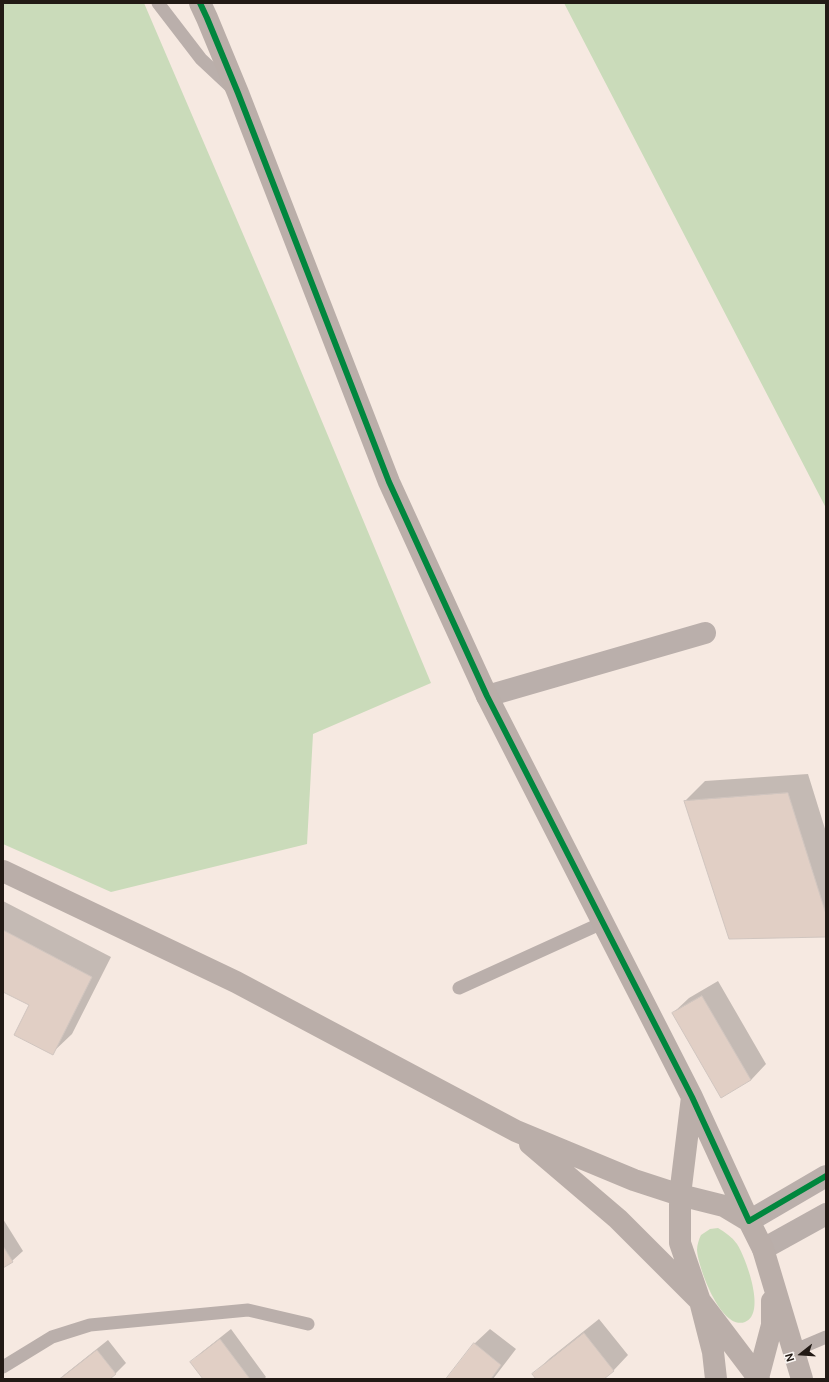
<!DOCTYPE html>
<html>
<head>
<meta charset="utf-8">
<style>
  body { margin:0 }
  #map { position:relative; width:829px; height:1382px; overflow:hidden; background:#f6e9e1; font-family:"DM Sans",sans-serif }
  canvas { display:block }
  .frame { position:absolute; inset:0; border:4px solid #221a15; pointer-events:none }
  .north { position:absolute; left:781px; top:1334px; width:40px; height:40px; -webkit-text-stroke:3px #fdf8f5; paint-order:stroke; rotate:253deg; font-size:11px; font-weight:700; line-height:16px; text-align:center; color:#221a15 }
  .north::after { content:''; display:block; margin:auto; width:14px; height:18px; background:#221a15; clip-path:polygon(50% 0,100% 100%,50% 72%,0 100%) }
</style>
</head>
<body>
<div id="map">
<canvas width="829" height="1382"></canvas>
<div class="frame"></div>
<div class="north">N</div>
</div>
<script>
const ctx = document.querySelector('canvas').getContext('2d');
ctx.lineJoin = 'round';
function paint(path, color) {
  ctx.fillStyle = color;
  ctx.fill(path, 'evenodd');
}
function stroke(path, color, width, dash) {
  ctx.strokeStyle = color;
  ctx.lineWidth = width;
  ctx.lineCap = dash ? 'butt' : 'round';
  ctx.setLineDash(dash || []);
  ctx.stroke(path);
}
paint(new Path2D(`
  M3,3H144L276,311L431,683L313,734L307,844L111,892L3,844Z
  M564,3H826V508Z
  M718,1228C725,1232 732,1237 737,1244C746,1258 767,1314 745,1322C721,1331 698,1267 697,1250C697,1245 699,1239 701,1235L710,1229Z`), '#cadbba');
paint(new Path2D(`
  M808,774L826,832V936L729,938L685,801L705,781Z
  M3,901L111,957L72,1034L52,1053L30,1005L3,991Z
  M718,981L766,1064L751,1080L673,1013L689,998Z
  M3,1219L23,1251L12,1261L3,1267Z
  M599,1319L628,1355L613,1371L603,1379H537L534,1374L549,1359Z
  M231,1329L266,1377L264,1379H205L192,1362L202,1352Z
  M490,1329L516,1349L493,1379H447L474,1344Z
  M108,1340L126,1363L116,1373L109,1379H59Z`), '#0003');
const building = new Path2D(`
  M788,793L826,914V937L729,939L684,801Z
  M3,930L92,977L53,1055L14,1035L29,1005L3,992Z
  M702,996L751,1080L721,1098L672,1013Z
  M3,1246L13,1262L3,1268Z
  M584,1333L614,1371L604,1379H536L532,1374Z
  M220,1339L250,1379H203L190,1362Z
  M474,1343L501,1365L491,1379H446Z
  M97,1350L116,1374L110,1379H60Z`);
paint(building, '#e1cfc5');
stroke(building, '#d0c5bf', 1);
stroke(new Path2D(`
  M158,3L201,59L232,88
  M459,988L602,923
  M793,1351L826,1337
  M3,1367L52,1337L90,1325L248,1310L308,1324`), '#baafab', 13);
stroke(new Path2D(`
  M487,696L705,633
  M749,1221L826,1176
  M763,1249L826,1214`), '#baafab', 22);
stroke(new Path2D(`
  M200,3L207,18L238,93L389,482L487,696L692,1097L749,1221
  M3,871L236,982L516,1131L634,1180L680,1195L724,1206L749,1221L763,1249L802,1379
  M692,1097L680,1195V1243L700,1301L713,1352L716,1379
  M530,1144L618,1219L700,1301L759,1379
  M758,1378L772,1325V1301`), '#baaea9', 22);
stroke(new Path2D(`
  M200,3L207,18L238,93L389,482L487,696L692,1097L749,1221L826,1176`), '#00873e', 6);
</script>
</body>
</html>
